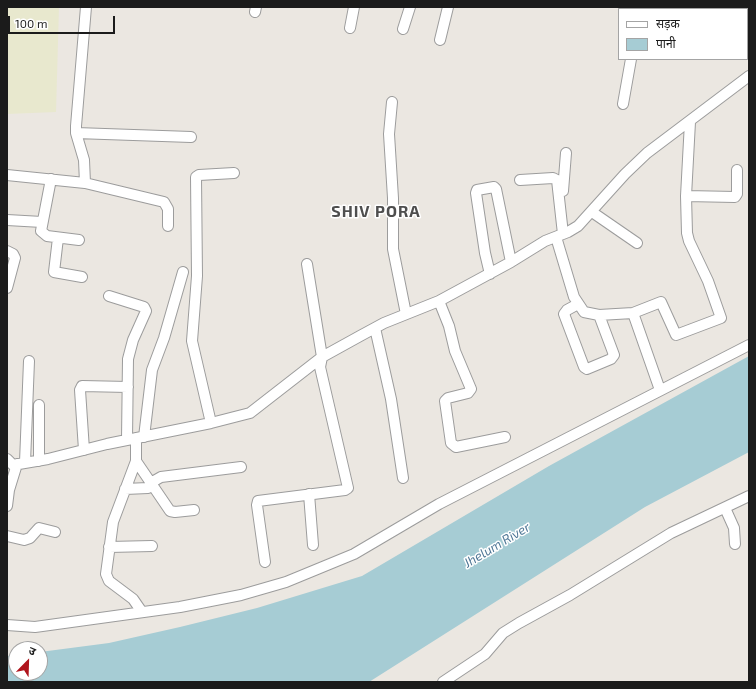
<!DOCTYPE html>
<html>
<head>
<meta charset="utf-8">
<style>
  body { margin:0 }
  #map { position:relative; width:756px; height:689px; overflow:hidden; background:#ebe7e1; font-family:"Exo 2","Noto Sans Devanagari",sans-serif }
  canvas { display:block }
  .frame { position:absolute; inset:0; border:8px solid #1b1b1b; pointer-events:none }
  .legend { position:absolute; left:618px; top:8px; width:130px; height:52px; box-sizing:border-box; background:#fff; border:1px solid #a4a4a4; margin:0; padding:5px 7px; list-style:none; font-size:12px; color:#1b1b1b }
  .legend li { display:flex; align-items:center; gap:8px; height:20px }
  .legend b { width:20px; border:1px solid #a4a4a4 }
  .north { position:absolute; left:8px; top:641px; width:40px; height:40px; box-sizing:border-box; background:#fff; border:1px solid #a4a4a4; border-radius:50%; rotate:23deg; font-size:11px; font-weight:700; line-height:16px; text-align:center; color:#1b1b1b }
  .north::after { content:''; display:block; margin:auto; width:14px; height:18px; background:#b0151d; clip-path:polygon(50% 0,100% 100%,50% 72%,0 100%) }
  .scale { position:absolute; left:8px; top:16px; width:107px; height:18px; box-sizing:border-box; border:2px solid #1b1b1b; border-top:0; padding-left:5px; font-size:12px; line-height:14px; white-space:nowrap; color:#1b1b1b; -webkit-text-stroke:3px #fff; paint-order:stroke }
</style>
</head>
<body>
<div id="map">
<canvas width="756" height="689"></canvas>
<div class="frame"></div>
<ul class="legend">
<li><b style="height:5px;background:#fff"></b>सड़क</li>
<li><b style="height:11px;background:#a6ccd4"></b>पानी</li>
</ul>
<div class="north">उ</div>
<div class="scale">100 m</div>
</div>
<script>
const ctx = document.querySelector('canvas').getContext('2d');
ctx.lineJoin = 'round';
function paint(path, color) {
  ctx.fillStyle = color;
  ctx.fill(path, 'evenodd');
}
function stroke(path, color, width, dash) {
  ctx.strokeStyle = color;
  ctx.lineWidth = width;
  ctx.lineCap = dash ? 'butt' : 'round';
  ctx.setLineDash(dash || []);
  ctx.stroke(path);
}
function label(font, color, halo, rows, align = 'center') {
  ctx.font = font + ' "Exo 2",sans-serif';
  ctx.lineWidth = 3;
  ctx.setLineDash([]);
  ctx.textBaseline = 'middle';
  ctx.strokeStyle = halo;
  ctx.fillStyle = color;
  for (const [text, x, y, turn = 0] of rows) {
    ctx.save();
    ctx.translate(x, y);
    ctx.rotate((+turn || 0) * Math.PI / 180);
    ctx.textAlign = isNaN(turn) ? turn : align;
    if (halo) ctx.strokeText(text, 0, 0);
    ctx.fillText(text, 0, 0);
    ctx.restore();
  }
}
paint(new Path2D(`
  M7,7H59L56,112L7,114Z`), '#e8e8ce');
paint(new Path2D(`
  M749,356V452L645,507L369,682H7V656L16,655V673H40V652L109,643L180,627L257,608L362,576L549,466Z`), '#a6ccd4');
const minor = new Path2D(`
  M636,9V7
  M255,12L256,7
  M350,28L354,7
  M403,29L410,7
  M440,40L448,7
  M392,102L389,134L393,198V249L406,314
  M623,104L631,59
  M76,133L191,137
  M7,175L85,183L164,202L168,209V226
  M51,179L41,231L47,236L79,240
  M520,180L553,178L557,180L563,234
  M85,183L84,160L76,133V126L86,7
  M563,191L566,153
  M686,196L735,197L737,194V170
  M592,212L637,243
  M7,220L42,222
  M556,237L574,297L584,312L599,315L633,313L661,302L676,335L721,318L708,281L689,241L687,233L686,196L690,122
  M58,238L54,272L82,277
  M7,251L13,254L15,258L7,288
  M490,274L485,253L476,193L477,190L494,187L496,189L511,262
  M109,296L144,307L146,311L133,340L128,359L127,439
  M439,301L449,326L455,351L471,389L468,393L448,398L445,401L451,443L456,447L505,437
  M578,304L567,310L564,314L584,367L587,369L611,359L614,355L599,315
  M633,313L660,390
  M375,328L391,399L403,478
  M211,423L192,341L197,276L196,177L199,175L234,173
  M144,437L152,370L164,338L183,272
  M136,438V461L113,522L106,574L109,581L133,599L142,612
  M84,450L80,390L82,386L128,387
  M7,459L13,465L48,459L107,444L211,423L250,413L322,357L360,336L384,323L439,301L511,262L545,241L568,232L578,226L625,174L647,153L749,76
  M39,461V405
  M136,461L170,511L175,512L194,510
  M25,462L29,361
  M125,489L148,488L154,481L161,477L241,467
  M309,494L313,545
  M7,506L9,490L17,464
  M725,508L734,528L735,544
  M7,536L24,540L30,538L39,528L55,532
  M109,547L152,546
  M265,562L257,505L258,501L345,490L348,488L320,367L322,357L307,264
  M7,625L35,627L180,607L241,595L286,582L354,554L439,504L749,345
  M443,682L485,654L503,633L519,623L570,595L671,533L749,496`);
stroke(minor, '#9c9c9c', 12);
stroke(minor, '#fff', 10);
label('italic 13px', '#507897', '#fff', [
  ["Jhelum River",497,545,-31]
]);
ctx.letterSpacing = '1px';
label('bold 16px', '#4e4e4e', '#fff', [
  ["SHIV PORA",376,212]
]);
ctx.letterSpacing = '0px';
</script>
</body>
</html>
